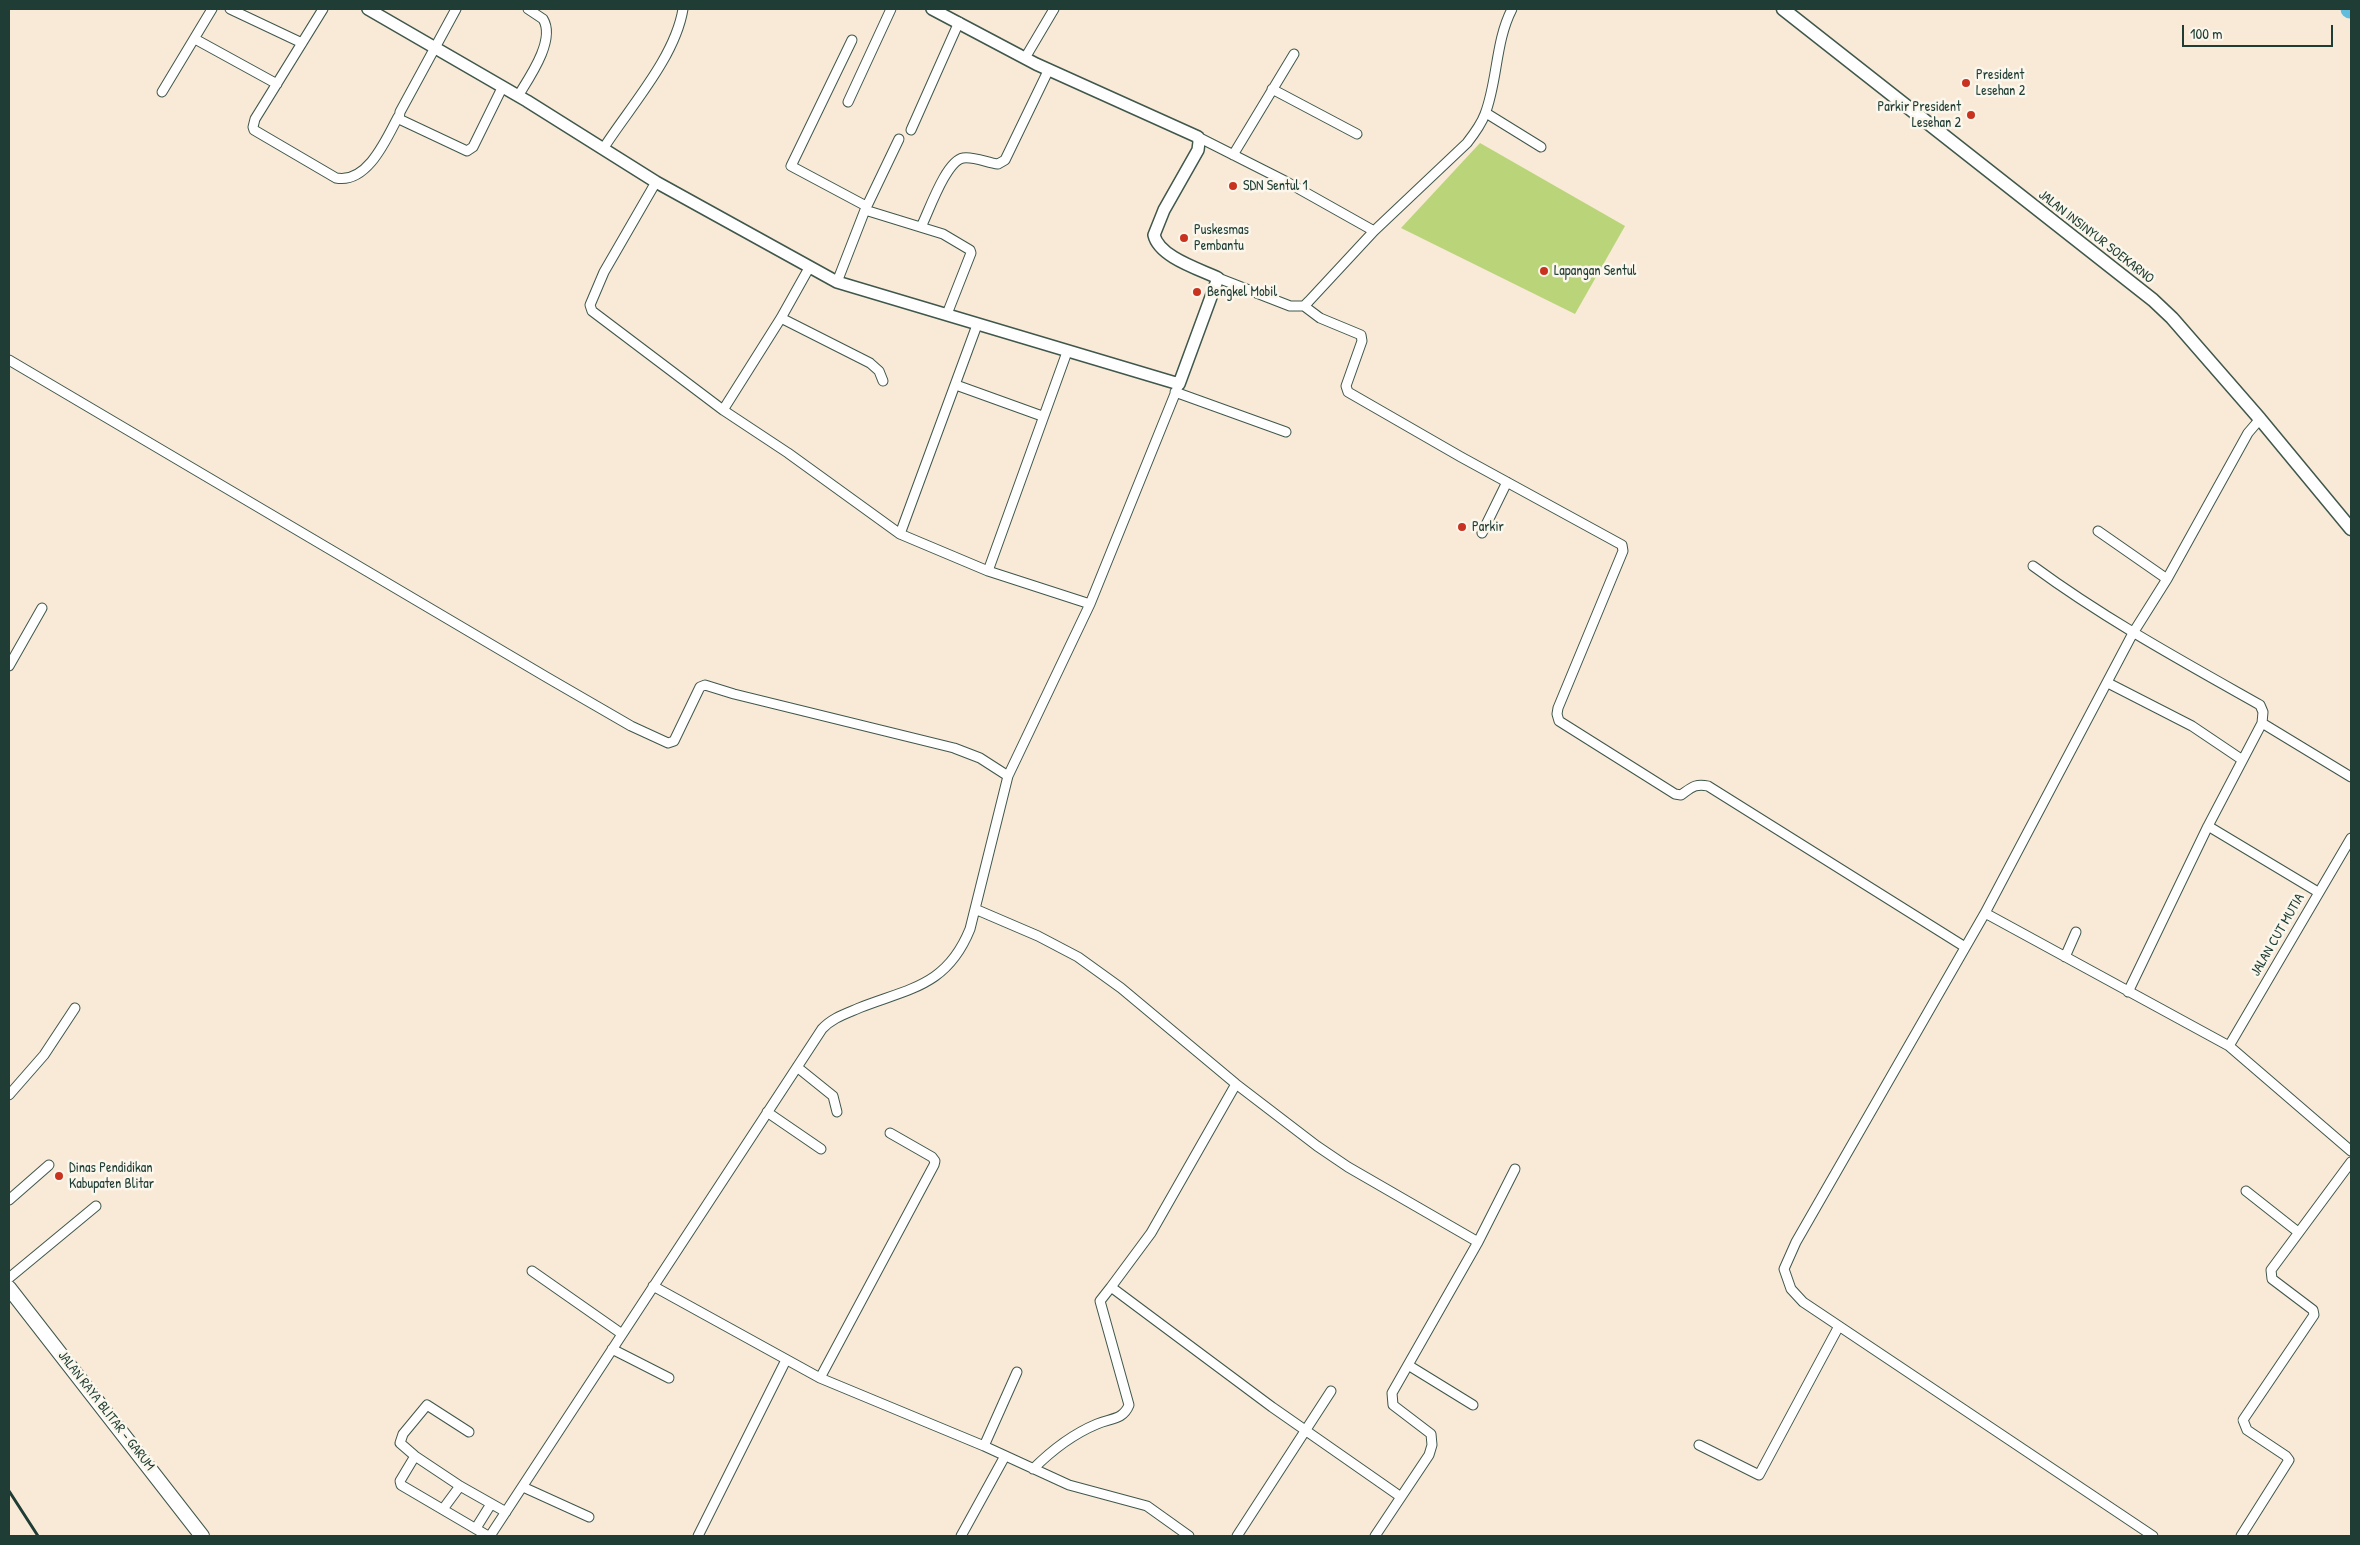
<!DOCTYPE html>
<html>
<head>
<meta charset="utf-8">
<style>
  body { margin:0 }
  #map { position:relative; width:2360px; height:1545px; overflow:hidden; background:#f8ead7; font-family:"Patrick Hand",sans-serif }
  canvas { display:block }
  .frame { position:absolute; inset:0; border:10px solid #1f3d34; pointer-events:none }
  .scale { position:absolute; left:2182px; top:25px; width:151px; height:22px; box-sizing:border-box; border:2px solid #1f3d34; border-top:0; padding-left:6px; font-size:15px; line-height:18px; white-space:nowrap; color:#1f3d34; -webkit-text-stroke:4px #fbf7ec; paint-order:stroke }
</style>
</head>
<body>
<div id="map">
<canvas width="2360" height="1545"></canvas>
<div class="frame"></div>
<div class="scale">100 m</div>
</div>
<script>
const ctx = document.querySelector('canvas').getContext('2d');
ctx.lineJoin = 'round';
function paint(path, color) {
  ctx.fillStyle = color;
  ctx.fill(path, 'evenodd');
}
function stroke(path, color, width, dash) {
  ctx.strokeStyle = color;
  ctx.lineWidth = width;
  ctx.lineCap = dash ? 'butt' : 'round';
  ctx.setLineDash(dash || []);
  ctx.stroke(path);
}
function label(font, color, halo, rows, align = 'center') {
  ctx.font = font + ' "Patrick Hand",sans-serif';
  ctx.lineWidth = 5;
  ctx.setLineDash([]);
  ctx.textBaseline = 'middle';
  ctx.strokeStyle = halo;
  ctx.fillStyle = color;
  for (const [text, x, y, turn = 0] of rows) {
    ctx.save();
    ctx.translate(x, y);
    ctx.rotate((+turn || 0) * Math.PI / 180);
    ctx.textAlign = isNaN(turn) ? turn : align;
    if (halo) ctx.strokeText(text, 0, 0);
    ctx.fillText(text, 0, 0);
    ctx.restore();
  }
}
paint(new Path2D(`
  M1480,143L1625,226L1575,314L1401,228Z`), '#bad479');
stroke(new Path2D(`
  M2350,9H2351`), '#60bdde', 19);
const minor = new Path2D(`
  M230,9L302,43
  M323,9L255,119L253,127L254,130L336,178C367,184 386,140 398,117
  M456,9L400,112L399,119L467,151L473,147L502,88
  M195,39L277,84
  M852,40L791,166L866,206
  M1025,58L1054,9
  M1272,89L1357,134
  M162,92L212,9
  M518,96C529,78 556,40 543,19L528,9
  M848,102L891,9
  M1486,113L1541,147
  M911,130L959,22
  M1198,137L1285,181L1374,231
  M603,149C629,108 675,58 683,9
  M1233,155L1294,54
  M656,182L604,272L590,305L592,311L723,410L788,453L900,534L988,571L1090,604
  M865,210L943,234L970,250L971,253L947,314
  M921,227C929,211 946,161 963,158C973,156 988,163 998,164L1005,160L1049,69
  M1218,278L1290,306H1304L1309,301L1374,231L1467,143C1474,134 1481,125 1485,114C1498,80 1495,42 1512,9
  M837,282L865,210L899,139
  M1304,306L1320,318L1361,335L1362,341L1346,386L1348,392L1461,457L1622,545L1623,551L1558,708L1557,714L1559,721L1675,794L1681,795C1691,788 1695,783 1708,786L1965,947
  M781,318L870,363L879,371L883,381
  M9,360L548,678L631,726L668,743L674,741L700,687L705,685L734,694L954,748L980,758L1008,776
  M956,385L1042,416
  M1175,392L1286,432
  M723,410L781,318L809,268
  M2098,531L2167,579
  M1482,533L1507,482
  M900,534L977,325
  M2033,566C2105,619 2182,661 2260,705L2263,712L2262,723L2208,826L2128,992
  M988,571L1067,352
  M9,666L42,608
  M2108,683L2192,726L2241,759
  M2262,723L2351,777
  M2208,826L2318,892
  M975,909L1038,936L1078,957L1121,988L1236,1084L1317,1146L1348,1167L1478,1242
  M1985,913L2229,1046L2351,1151
  M2065,957L2076,932
  M2229,1046L2351,838
  M797,1067L833,1096L837,1112
  M1236,1084L1151,1233L1111,1287L1272,1407L1401,1497
  M9,1095L44,1055L75,1008
  M767,1112L821,1149
  M2246,1191L2298,1232
  M9,1200L49,1165
  M532,1271L622,1334
  M9,1278L96,1206
  M653,1286L820,1378L984,1446L1069,1485L1147,1506L1189,1536
  M612,1349L669,1378
  M1408,1365L1473,1405
  M820,1378L934,1165L935,1161L932,1157L890,1133
  M469,1432L427,1405L403,1434L400,1443L415,1456L460,1486L506,1512
  M1699,1445L1759,1475L1839,1326
  M984,1446L1017,1372
  M415,1456L400,1481L401,1485L488,1536
  M1033,1469C1052,1450 1073,1434 1097,1424C1111,1418 1123,1420 1129,1405L1100,1301L1111,1287
  M523,1487L589,1517
  M443,1509L460,1486
  M476,1528L491,1504
  M490,1536L822,1029C832,1018 845,1014 859,1008C910,988 947,986 970,929L1008,776L1090,604L1179,384
  M698,1536L786,1360
  M961,1536L1005,1456
  M1237,1536L1331,1391
  M1375,1536L1429,1455L1432,1445L1431,1434L1393,1405L1392,1393L1478,1242L1515,1169
  M2153,1536L1803,1302L1791,1289L1784,1269L1796,1242L1985,913L2133,633L2167,579L2248,433L2260,419
  M2241,1536L2289,1460L2286,1456L2247,1430L2243,1420L2314,1315L2313,1310L2276,1282L2272,1279L2271,1270L2351,1162`);
const tertiary = new Path2D(`
  M368,9L527,101L656,182L837,282L1179,384L1218,278C1199,269 1159,257 1154,235L1164,210L1198,150L1199,142L1198,137L1036,64L932,9`);
const secondary = new Path2D(`
  M1783,9L2153,300L2172,318L2260,419L2351,529`);
const trunk = new Path2D(`
  M9,1288L202,1536`);
stroke(minor, '#40574c', 11);
stroke(tertiary, '#40574c', 14);
stroke(secondary, '#40574c', 15);
stroke(trunk, '#40574c', 16);
stroke(minor, '#fff', 9);
stroke(tertiary, '#fff', 11);
stroke(secondary, '#fff', 12);
stroke(trunk, '#fff', 14);
stroke(new Path2D(`
  M9,1491L38,1536`), '#1f3d34', 3);
for (const [x, y, r, color] of [
  [1966,83,5,"#c8321e"],
  [1971,115,5,"#c8321e"],
  [1233,186,5,"#c8321e"],
  [1184,238,5,"#c8321e"],
  [1544,271,5,"#c8321e"],
  [1197,292,5,"#c8321e"],
  [1462,527,5,"#c8321e"],
  [59,1176,5,"#c8321e"]
]) {
  const dot = new Path2D();
  dot.arc(x, y, r, 0, 2 * Math.PI);
  ctx.fillStyle = color;
  ctx.fill(dot);
  stroke(dot, '#fbf7ec', 2);
}
label('14px', '#1f3d34', '#fbf7ec', [
  ["President",1976,75],
  ["Lesehan 2",1976,91],
  ["Parkir President",1961,107,"right"],
  ["Lesehan 2",1961,123,"right"],
  ["SDN Sentul 1",1243,186],
  ["Puskesmas",1194,230],
  ["Pembantu",1194,246],
  ["Lapangan Sentul",1554,271],
  ["Bengkel Mobil",1207,292],
  ["Parkir",1472,527],
  ["Dinas Pendidikan",69,1168],
  ["Kabupaten Blitar",69,1184]
], 'left');
label('14px', '#1f3d34', '#fbf7ec', [
  ["JALAN INSINYUR SOEKARNO",2096,237,38],
  ["JALAN CUT MUTIA",2278,935,-60],
  ["JALAN RAYA BLITAR - GARUM",106,1411,52]
]);
</script>
</body>
</html>
